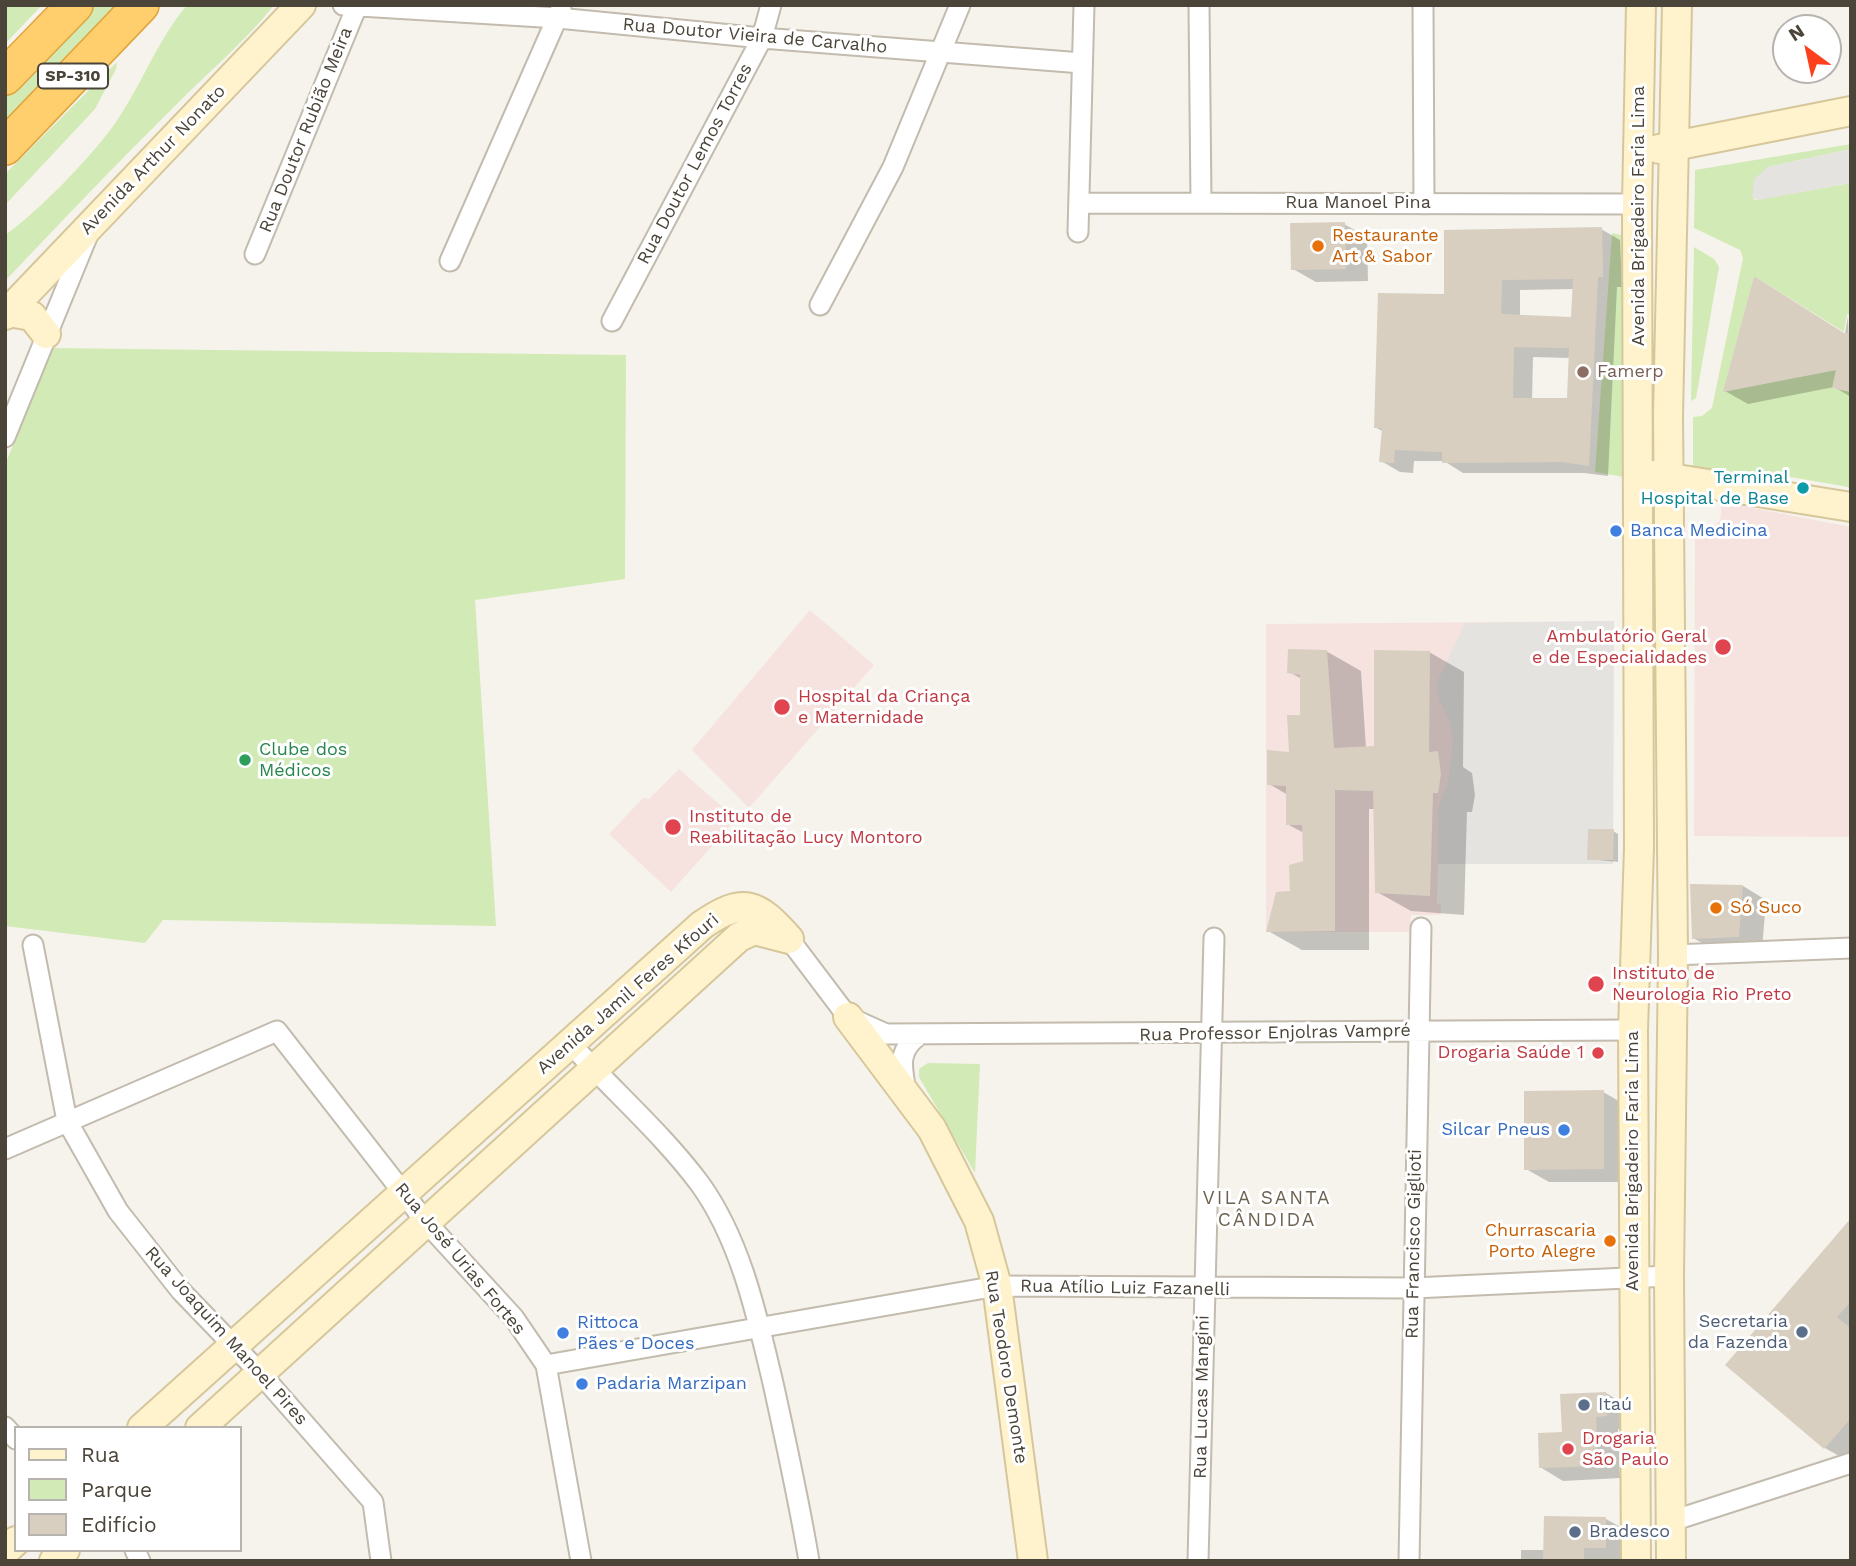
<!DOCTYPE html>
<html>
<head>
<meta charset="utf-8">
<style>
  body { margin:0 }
  #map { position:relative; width:1856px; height:1566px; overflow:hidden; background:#f6f3ec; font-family:"Work Sans",sans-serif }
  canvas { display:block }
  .frame { position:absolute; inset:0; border:7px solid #4b4439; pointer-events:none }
  .legend { position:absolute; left:14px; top:1426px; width:228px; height:126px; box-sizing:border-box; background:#fff; border:2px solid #b7b4b0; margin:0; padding:9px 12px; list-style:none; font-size:21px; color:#4b4439 }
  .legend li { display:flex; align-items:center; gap:14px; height:35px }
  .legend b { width:35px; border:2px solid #b7b4b0 }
  .north { position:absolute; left:1772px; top:14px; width:70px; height:70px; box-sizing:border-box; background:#fff; border:2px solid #b7b4b0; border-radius:50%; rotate:327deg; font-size:19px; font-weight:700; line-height:28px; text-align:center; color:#4b4439 }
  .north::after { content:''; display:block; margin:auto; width:24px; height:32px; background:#fc3f1d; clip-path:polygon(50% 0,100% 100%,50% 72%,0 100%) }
</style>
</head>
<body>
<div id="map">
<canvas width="1856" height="1566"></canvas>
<div class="frame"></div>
<ul class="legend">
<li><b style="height:9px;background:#fff3cd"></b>Rua</li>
<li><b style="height:19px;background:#d2eab5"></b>Parque</li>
<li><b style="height:19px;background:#d8cfc1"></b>Edifício</li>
</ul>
<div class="north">N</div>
</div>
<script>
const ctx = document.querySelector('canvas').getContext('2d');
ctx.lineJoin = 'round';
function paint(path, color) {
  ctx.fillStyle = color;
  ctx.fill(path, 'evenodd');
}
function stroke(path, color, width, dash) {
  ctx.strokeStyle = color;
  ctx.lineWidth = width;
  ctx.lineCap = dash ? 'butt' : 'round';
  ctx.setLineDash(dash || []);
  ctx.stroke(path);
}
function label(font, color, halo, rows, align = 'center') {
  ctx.font = font + ' "Work Sans",sans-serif';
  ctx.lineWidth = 6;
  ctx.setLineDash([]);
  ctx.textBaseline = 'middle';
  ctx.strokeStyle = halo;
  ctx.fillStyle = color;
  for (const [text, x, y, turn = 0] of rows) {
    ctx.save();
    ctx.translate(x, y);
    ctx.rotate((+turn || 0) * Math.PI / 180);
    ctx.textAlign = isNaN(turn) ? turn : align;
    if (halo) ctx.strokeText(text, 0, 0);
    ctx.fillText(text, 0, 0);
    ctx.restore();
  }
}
paint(new Path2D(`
  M1722,502L1851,527V837L1694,836L1695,528L1712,527L1720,521Z
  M810,610L874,665L749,808L692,750Z
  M1614,621L1613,864H1438L1437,904L1441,905V915H1411L1410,932H1266V624Z
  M679,769L736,819L671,892L609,834L643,798L649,799Z`), '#f6e3e0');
paint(new Path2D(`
  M5,5H42L5,44Z
  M88,5H125L5,126V90Z
  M187,5H274C244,43 207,73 173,108C116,164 60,223 5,281V235C39,211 86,162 111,129C140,90 155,43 187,5Z
  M117,62L116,69L95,109L5,205V174Z
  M1851,144V149L1768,167L1754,200L1851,183V315L1847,314L1844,332L1754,276L1724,391L1836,370L1833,388L1851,392V492L1848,487L1762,472L1749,481L1693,470V417L1702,416L1712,408L1743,258L1740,250L1694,228L1695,170Z
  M1612,233L1631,237L1630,478L1595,472Z
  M1694,247L1714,259L1719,267L1696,398L1691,401Z
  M52,348L626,355L625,579L475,600L496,926L163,920L145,943L5,926V465Z
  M928,1063L980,1064L975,1173L919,1077V1069Z`), '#d2eab5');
paint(new Path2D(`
  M1851,149V183L1759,200L1752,197L1754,179L1768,167Z
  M1614,621L1613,864H1438V809L1448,782L1453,740L1449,720L1439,700L1437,682L1465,623Z`), '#e5e3e0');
paint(new Path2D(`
  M1344,224L1367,237L1368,281L1316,282L1293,269Z
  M1601,229L1620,240L1622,287H1617L1608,476L1584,473H1463L1444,461H1414L1413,473L1400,472L1381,461L1384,432L1375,427L1446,296ZM1574,289L1572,318L1520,317V290ZM1533,357L1570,358L1568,399L1532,400Z
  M1848,316L1851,397L1834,387L1748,404L1725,391L1845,334Z
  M1326,651L1361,671L1366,749L1376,748L1429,652L1464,672L1463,767L1472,773L1475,795L1472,812H1467L1464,915L1411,911L1377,892L1375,809H1369V950H1302L1268,931L1292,893L1304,863V833L1287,824L1288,795L1269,784L1291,754L1302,716V679L1289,672Z
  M1613,831L1618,834V862L1589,859Z
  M1692,886H1743L1766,900L1762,950L1717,951L1693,938Z
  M1603,1092L1626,1105V1182H1549L1526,1169Z
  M1851,1224V1458L1848,1461L1825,1448L1728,1365Z
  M1606,1393L1629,1407V1429H1618L1620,1478L1563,1481L1540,1467Z
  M1606,1519L1629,1532L1628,1560L1521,1561V1550H1545Z`), '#0003');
paint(new Path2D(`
  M1345,222L1346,269L1291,270L1290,223Z
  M1602,227L1603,277H1598L1589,466L1563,462L1442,463V452L1395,450L1394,463L1379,462L1382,428H1374L1378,293L1444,294V230ZM1573,279L1571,317L1501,314L1502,280ZM1514,347L1569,348L1567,398H1513Z
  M1754,276L1844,333H1851V392L1832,388L1836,370L1723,392Z
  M1288,649L1327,650L1334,748L1374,746V650L1430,651L1429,752L1438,751L1441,774L1438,793H1433L1430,896L1375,893L1373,791L1335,790V931L1266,932L1276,892L1290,891L1289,865L1303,861L1302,825H1286V786L1267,785V750L1289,752L1287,715H1300V675L1287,673Z
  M1588,829H1614L1613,860H1587Z
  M1690,884L1743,885L1739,937L1692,939Z
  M1604,1090V1169L1524,1170V1091Z
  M1851,1218V1301L1837,1317L1851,1329V1418L1824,1449L1725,1365Z
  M1606,1392L1607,1416L1596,1417L1598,1466L1539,1468L1538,1433L1562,1432L1560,1394Z
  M1544,1516L1606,1517V1548H1584V1561H1543Z`), '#d8cfc1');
const street = new Path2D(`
  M343,5L558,18L762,38L1082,63
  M1199,5L1201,203
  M1423,5L1424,204
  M1080,203L1637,204
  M1078,232L1084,5
  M255,254L357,6
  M450,261L561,9
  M820,305L893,167L960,5
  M612,321L762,38L771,5
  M5,437L87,237
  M789,939L848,1017L886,1034L1633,1030
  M33,945L67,1121L118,1211L181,1291L260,1373L373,1502L381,1561
  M1673,955L1851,948
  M570,1043C613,1091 662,1133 700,1184C741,1241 757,1316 773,1383C786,1442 799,1501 809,1561
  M906,1091C902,1068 897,1051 918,1036
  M5,1149L277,1031L426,1222L514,1318L546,1365L581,1561
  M546,1365L997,1286L1414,1288L1669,1276
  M5,1427L16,1439
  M1672,1521L1851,1463
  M135,1550L140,1561
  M1198,1561L1214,938
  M1409,1561L1421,928`);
const secondary = new Path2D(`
  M1659,149L1851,111
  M8,312L32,316L46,334
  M5,315L301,5
  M1652,475L1851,507
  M848,1017L932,1129L979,1221L997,1286L1033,1561
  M142,1428L702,925C744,896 757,903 789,939
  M200,1428L739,937L754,930L789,939
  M5,1551L16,1541
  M54,1561L65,1550
  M1636,1561L1633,1030L1639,848L1637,204L1641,5
  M1671,1561L1669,1276L1673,955L1668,415L1677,5`);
const highway = new Path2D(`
  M5,77L75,5
  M5,147L141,5`);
stroke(street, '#c2bbae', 23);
stroke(secondary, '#d6c79b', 32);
stroke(highway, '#e0a43c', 38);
stroke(street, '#fff', 19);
stroke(secondary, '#fff3cd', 28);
stroke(highway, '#ffcf6e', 35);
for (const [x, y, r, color] of [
  [1318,246,7,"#e8710a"],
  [1583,372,7,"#8d6e63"],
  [1803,488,7,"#0f9aa8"],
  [1616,531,7,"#3f7fe0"],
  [1723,647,9,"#e0444e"],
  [782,707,9,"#e0444e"],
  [245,760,7,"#2e9e5b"],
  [673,827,9,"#e0444e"],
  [1716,908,7,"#e8710a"],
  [1596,984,9,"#e0444e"],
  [1598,1053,7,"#e0444e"],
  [1564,1130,7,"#3f7fe0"],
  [1610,1241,7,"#e8710a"],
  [1802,1332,7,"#5c6f8a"],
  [563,1333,7,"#3f7fe0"],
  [582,1384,7,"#3f7fe0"],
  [1584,1405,7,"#5c6f8a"],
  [1568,1449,7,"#e0444e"],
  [1575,1532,7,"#5c6f8a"]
]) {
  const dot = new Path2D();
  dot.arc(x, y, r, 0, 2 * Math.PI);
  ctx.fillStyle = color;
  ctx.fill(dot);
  stroke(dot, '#fff', 2.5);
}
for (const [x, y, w] of [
  [73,76,70]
]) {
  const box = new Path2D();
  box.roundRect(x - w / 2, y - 12.5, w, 25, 5);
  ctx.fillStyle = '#fff';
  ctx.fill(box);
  stroke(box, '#4b4439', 2);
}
label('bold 16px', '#4b4439', null, [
  ["SP-310",73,76]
]);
label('18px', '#4b4439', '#fff', [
  ["Rua Doutor Vieira de Carvalho",755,36,5],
  ["Rua Doutor Rubião Meira",306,130,-68],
  ["Avenida Arthur Nonato",153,160,-46],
  ["Rua Doutor Lemos Torres",695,164,-62],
  ["Rua Manoel Pina",1358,203],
  ["Avenida Brigadeiro Faria Lima",1639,216,-90],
  ["Avenida Jamil Feres Kfouri",628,994,-41],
  ["Rua Professor Enjolras Vampré",1275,1033,-1],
  ["Avenida Brigadeiro Faria Lima",1633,1161,-90],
  ["Rua Francisco Giglioti",1414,1244,-89],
  ["Rua José Urias Fortes",460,1259,50],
  ["Rua Atílio Luiz Fazanelli",1125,1288,1],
  ["Rua Joaquim Manoel Pires",226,1336,48],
  ["Rua Teodoro Demonte",1006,1367,81],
  ["Rua Lucas Mangini",1202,1397,-89]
]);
label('18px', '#c56008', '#fff', [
  ["Restaurante",1332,236],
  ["Art & Sabor",1332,257],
  ["Só Suco",1730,908],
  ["Churrascaria",1596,1231,"right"],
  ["Porto Alegre",1596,1252,"right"]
], 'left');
label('18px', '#785e54', '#fff', [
  ["Famerp",1597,372]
], 'left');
label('18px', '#0d838f', '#fff', [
  ["Terminal",1789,478],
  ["Hospital de Base",1789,499]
], 'right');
label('18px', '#366cbe', '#fff', [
  ["Banca Medicina",1630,531],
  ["Silcar Pneus",1550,1130,"right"],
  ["Rittoca",577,1323],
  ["Pães e Doces",577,1344],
  ["Padaria Marzipan",596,1384]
], 'left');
label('18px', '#be3a42', '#fff', [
  ["Ambulatório Geral",1707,637,"right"],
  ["e de Especialidades",1707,658,"right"],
  ["Hospital da Criança",798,697],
  ["e Maternidade",798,718],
  ["Instituto de",689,817],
  ["Reabilitação Lucy Montoro",689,838],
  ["Instituto de",1612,974],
  ["Neurologia Rio Preto",1612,995],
  ["Drogaria Saúde 1",1584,1053,"right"],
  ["Drogaria",1582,1439],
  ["São Paulo",1582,1460]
], 'left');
label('18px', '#27864d', '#fff', [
  ["Clube dos",259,750],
  ["Médicos",259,771]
], 'left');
label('18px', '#4e5e75', '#fff', [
  ["Secretaria",1788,1322,"right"],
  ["da Fazenda",1788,1343,"right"],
  ["Itaú",1598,1405],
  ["Bradesco",1589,1532]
], 'left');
ctx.letterSpacing = '2px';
label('19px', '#6e6250', '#fff', [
  ["VILA SANTA",1267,1198],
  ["CÂNDIDA",1267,1220]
]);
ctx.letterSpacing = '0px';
</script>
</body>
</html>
